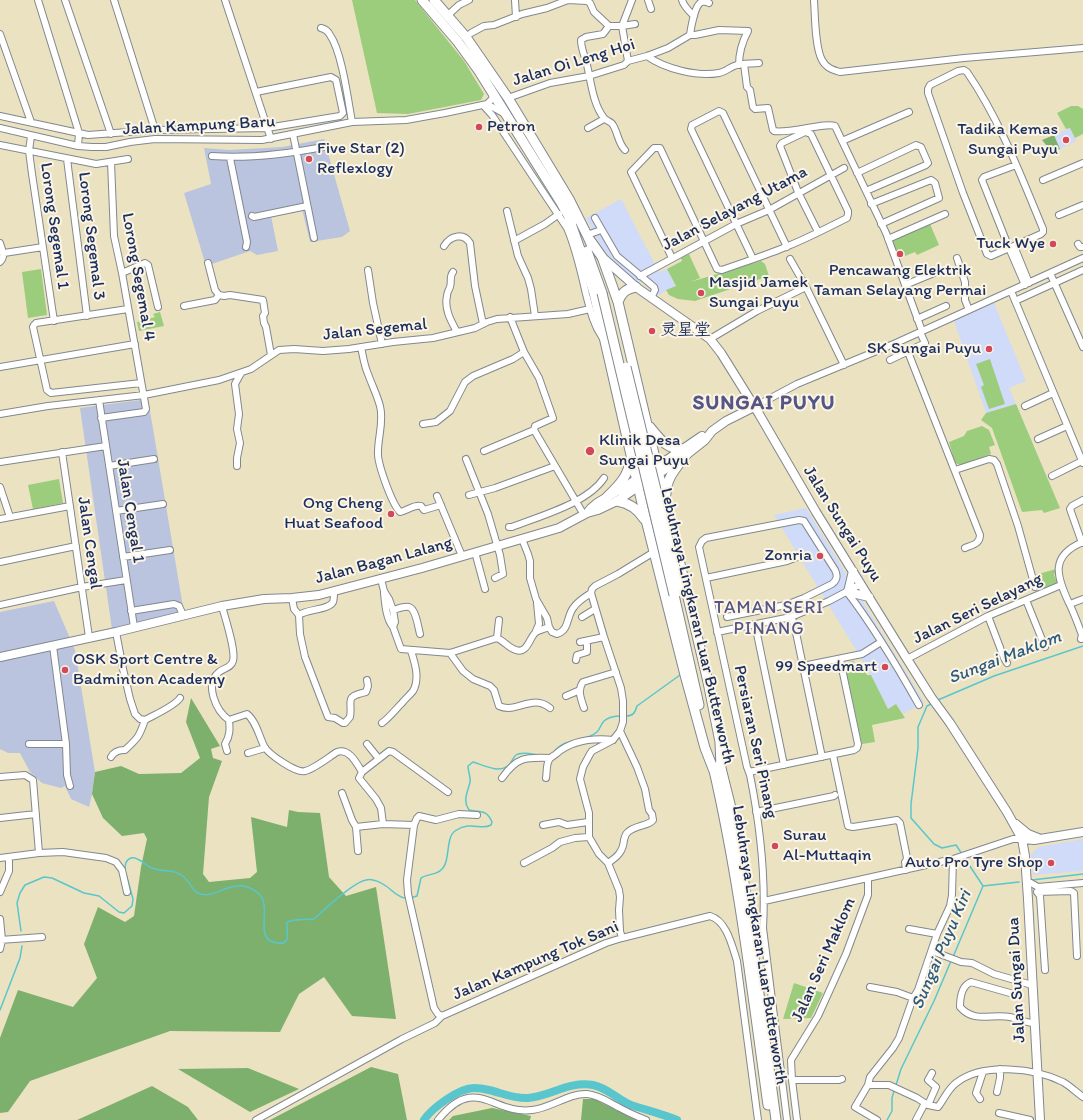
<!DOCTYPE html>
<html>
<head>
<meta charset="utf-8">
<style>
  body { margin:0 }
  canvas { display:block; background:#eae2c0 }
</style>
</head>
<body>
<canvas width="1083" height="1120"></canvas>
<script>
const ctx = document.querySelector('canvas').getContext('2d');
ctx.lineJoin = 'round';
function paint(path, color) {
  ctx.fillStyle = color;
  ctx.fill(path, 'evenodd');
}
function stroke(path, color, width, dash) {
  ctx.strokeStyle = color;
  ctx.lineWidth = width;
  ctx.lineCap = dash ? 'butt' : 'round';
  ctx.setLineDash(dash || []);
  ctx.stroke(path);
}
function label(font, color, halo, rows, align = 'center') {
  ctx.font = font + ' Itim,"LXGW WenKai TC",sans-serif';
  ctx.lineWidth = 4;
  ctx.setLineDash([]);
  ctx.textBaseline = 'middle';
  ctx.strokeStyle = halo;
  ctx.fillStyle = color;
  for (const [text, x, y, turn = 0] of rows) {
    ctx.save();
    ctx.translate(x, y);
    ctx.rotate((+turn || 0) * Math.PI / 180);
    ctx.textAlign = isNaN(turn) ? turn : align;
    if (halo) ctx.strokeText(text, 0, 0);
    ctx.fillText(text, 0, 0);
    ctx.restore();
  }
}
paint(new Path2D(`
  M1070,128L1076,141L1060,149L1054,135Z
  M621,199L659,272L667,269L676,287L666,290L660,295L653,292L642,282H636L616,264L603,250L586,218Z
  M994,303L1026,381L1009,388L1016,404L986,413L954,321Z
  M806,508L924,702L903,714L896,704L888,709L868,670L774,515Z
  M1083,839V871L1033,875L1031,854L1039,847Z`), '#d0daf9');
paint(new Path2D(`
  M324,139L350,231L342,237L310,242L302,209L271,216L278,251L257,255L250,251L206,266L184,193L211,184L204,148L229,150L282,147Z
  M148,399L184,613L112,629L80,408Z
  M54,601L75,650L95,772L92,794L89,807L71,799L65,786L61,788L42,783L30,772L20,753H8L0,749V612Z`), '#bac4de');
paint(new Path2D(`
  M352,0H415L464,61L484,94L481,100L408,114L377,113Z
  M1071,106H1078L1083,109V134L1075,138L1070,128L1066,129L1057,113Z
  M930,224L939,245L917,255L915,252L905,256L902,249L895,252L891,241L894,238Z
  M689,254L700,278L690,282L761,261L765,264L769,276L695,301L678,299L669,295L666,290L676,286L667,269L682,261L681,258Z
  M41,269L47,315L28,318L22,272Z
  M160,312L164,326L139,331L137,322L155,317L153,314Z
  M990,359L1005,404L989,409L981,387L984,385L976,364Z
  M1016,404L1060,508L1044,513L1042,510L1022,512L992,428L981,420L986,413Z
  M982,426L989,430L995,445L989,447L991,454L961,465L955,463L949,442L964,436L967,431Z
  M59,479L63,503L33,509L28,485Z
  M1056,569L1054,575L1057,583L1040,590L1035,575Z
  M854,661L855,668L862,667L867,675H871L888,709L896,704L905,718L872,725L875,742L862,744L845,666L849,662Z
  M794,983L823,993L811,1018L783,1019Z`), '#9ccd7c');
paint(new Path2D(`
  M1054,135L1060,149L1052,152L1042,140Z
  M191,698L220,746L211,749L213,758L222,761L209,797L203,874L209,882L250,878L257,872L251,817L287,827L289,810L298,812L320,813L329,877L346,896L376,887L396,1019L352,1016L324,977L299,994L280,1032L170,1031L30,1081L8,1112L0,1113V1038L18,990L73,1007L97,978L84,944L98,907L125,922L134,916L141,867L147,839L144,833L122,836L103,818L92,794L95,772L121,766L139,774L181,773L200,758L186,722Z
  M371,1067L398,1074L407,1120H270Z
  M248,1068L299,1089L250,1112L178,1069Z
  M152,1086L188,1107L198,1120H77Z
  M583,1099H594L636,1120H581Z
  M492,1108L531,1116L530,1120H449L453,1116Z`), '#7db06c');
stroke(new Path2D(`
  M938,700L994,676L1083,646
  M931,704L927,706L918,727V748L911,804V818L934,844L942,848L956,845L962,854
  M626,716C633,716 635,713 637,706L680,675
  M554,752C565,737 584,743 597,732C600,729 601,724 604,721C608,717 616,716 622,716
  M125,870C125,866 125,860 131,858C138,856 146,866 152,868C165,873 172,868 184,877C189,881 192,890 198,893C215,902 235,872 259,894C272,906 255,937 273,942C293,948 286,932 287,922C296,919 305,920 314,919C325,909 353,882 366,880C373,878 380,882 386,886C392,890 398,898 406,898
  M1032,880L1083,874
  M983,886L1019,882
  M410,898L417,896L421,878C427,874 436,875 441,870C451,862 445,838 455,831C471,820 481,831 491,825L492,822C486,808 480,813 469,810C462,800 468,792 470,782C471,778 468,771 468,766L473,762C483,765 500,774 509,765C512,762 513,757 516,755C521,751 532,754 538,755
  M21,931L17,903L20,893L25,885L44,877L52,878L84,893L99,896L119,912L124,913L132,906L133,899L126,874
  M953,957L983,886L964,857
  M0,1010L20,958L22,946
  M896,1085L901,1069L934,1001L951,961
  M887,1120L892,1111V1098L894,1091`), '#59c6cd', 1.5);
stroke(new Path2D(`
  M424,1120C432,1108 459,1088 474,1088C479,1088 485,1089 489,1090C502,1093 514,1099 528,1098C551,1096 568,1081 593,1085C608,1088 618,1100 631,1105C646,1110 662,1114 677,1120`), '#59c6cd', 8);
const minor = new Path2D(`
  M38,0L79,133L78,146
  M65,0L111,134
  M114,0L155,130
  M225,0L271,139
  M515,0L516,17
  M648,0L651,9
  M682,0C684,7 689,11 694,16
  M814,0C815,15 815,48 822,60C826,68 833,70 840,72L964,58L1083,48
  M448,15L459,5L469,0
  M321,28C325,29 328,31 330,35C342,52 348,100 352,122
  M0,34L31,122
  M690,35C691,28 695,3 702,2C705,1 707,2 709,3
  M466,37L471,33L484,26L494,25L522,14L547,8L568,0L587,1L590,3L594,12L609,26
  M647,56C665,69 698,77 719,73C725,72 729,68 734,66C741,63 751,64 759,63
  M628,61L622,26L632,0
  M744,64L747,87L750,90L753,107L755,109L768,108L773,130L774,131C787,134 827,122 835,126L886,233L922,331
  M964,70L967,72C1000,120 1021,176 1043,229V232L1041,234L991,256L987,254L963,193L928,93V89L930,85L958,71Z
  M508,98L550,83L589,76L624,65L628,61L647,56L668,48L690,35H695L719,30L748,31C742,42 739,52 739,65
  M487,104L503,113
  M483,105L492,115L567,228C576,249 581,272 586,294C590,309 593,324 602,337
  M0,116L88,135L155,130L267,128L340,116L343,113L336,80L331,77L256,92
  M0,128L78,146L92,147H106L130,142L155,139L262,140L352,122L406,120L445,113L487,104L492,99L493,94
  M588,128L604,119
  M293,134L314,238
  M31,136L29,151L32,174L54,321
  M842,141L909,112
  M0,145L96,164L128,159
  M625,150C618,143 618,133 613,125C611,121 606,121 604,118C592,103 591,79 586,61C584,54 581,48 581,40L586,37L603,34L609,26H622L635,24
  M212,156C250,159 287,154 323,147
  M230,158L247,242L246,247
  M67,159L87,316
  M1016,165L984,177L982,180L1009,248L1025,285
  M857,173L916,145L921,147L928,163L926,165L866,191
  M1043,180L1083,163
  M871,204L931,180L935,183L939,198L881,224
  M507,211L518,256L528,278L531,289L535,316
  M1059,215L1083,205
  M252,216L254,217L307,206
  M595,218L617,256L654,287L655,290L651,298
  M587,235L601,230
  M888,239L945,214
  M514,241L545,224L559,214
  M0,243C2,250 6,256 0,262
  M1078,244L1080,247H1083
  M444,246C450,236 463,232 470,243L475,286L483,324
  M1014,246L1029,283
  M4,253L43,247
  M672,258L631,172L654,148H660L717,269L722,270C744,262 767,255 788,246C808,238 827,228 847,218L848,214V211L811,134L805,132L782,143L780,146L798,192L818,232
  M957,258L965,282V300L969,310
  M753,259L691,129L692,125L719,111L723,113L787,247
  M790,259L806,287L844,365
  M208,263L215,290L219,295
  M368,270L373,303L382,344
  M453,272C449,277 452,281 450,287C449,290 447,292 447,296C444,309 451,321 457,332
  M122,273L145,263L148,265L158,307
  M1050,273L1083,347
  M640,276L736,224L769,210L844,168
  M905,285L934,273
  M1011,291L1083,463
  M1015,301L1083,270
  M184,306L215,300L219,295L224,296L230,295L263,300L265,313L263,316L264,323L266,327L271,355
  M128,309L36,323L34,325L33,327L47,390L51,393L141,383
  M510,317L524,352L539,378L553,418L535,426L534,430
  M917,319L946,306
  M710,339L757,311L806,287
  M361,347C363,356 364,365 368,374C372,385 377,395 380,406C384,422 378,436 378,452C377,463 392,504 400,512C407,511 414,504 421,506L424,510L441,505
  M908,352L980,535C980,544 972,545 965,548
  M890,360L925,343L920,332
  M0,367L135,344
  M99,400L134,627
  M1025,406L1053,393
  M754,407L797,384L896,343L1083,258
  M0,414L48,406L144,395L219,380L251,369L279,350L294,349L323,351L349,349L393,342L433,338L475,328L487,322L497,319L568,314L590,309
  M101,418L144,412L146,409L122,273L114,236L111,162
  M423,424L436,422L450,411L465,382L473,376L513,359L524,352
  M534,430L584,515
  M1038,439L1067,426
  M484,451L534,430
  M62,452L89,637
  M466,459L488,514L500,555L503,574L495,578
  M0,462L106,446
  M109,466L154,459
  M237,466V458L240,443L237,429L239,414L235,384L241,373
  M955,470L989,459L994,460L997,464L1018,526L1035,587
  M1052,476L1082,461
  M0,487L10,517
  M469,495L495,488L555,466
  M437,496L462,556
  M116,511L163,504
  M0,519L70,506
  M509,527H512C540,516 588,503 604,478
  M522,539L528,554L530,561V578L536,599L547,618L549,627L552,632L557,634C570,630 566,616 574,607C578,601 585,597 591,593
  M1082,543L1070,509L1072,506L1083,500
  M475,552L485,589
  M123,557L170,550
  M0,562L76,546
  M706,578L787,561L800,556
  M381,579L384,591L389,599L393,610L395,622L393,627L401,649L450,653L497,638C504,641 509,648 516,650C527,654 529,639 535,633C538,630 545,629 549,627
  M847,592C874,627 897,666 919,705
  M384,593C385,603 386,619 393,627
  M292,598L294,609L299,615L300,634L305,657L328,717L335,718L343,723H345L350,717C353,701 343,697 366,692L368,686L367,680
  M1026,600L1045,647
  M1070,604L1083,599
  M0,605L82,587L126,580
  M222,606C225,618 236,650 233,661C231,668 224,668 219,672C204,684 216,711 229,720L247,714C256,721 259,736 264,746C268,754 297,774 305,771C314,769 329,757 337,752C349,748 356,762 362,772
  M393,610C397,609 404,606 409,607C416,609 418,627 420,634
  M131,611L174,604L179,606L183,615
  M299,615C307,609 329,610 333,602C334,599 334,594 334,592
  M988,616L1004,658L1007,663
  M582,617L595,609
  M727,617L786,605L804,598L832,584C837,580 838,576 835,570L804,521L799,520L706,538L702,541L699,547L747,767L750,775C760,825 766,876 763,928L787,1120
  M791,617L794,623L799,647L822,757
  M755,624L784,765
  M536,631L539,624L537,603
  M116,632L123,669L130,699L135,714L140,719L145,720
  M717,632L791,617L829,601L861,584
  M497,638L499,620
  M1081,639L1082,635C1078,624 1074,613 1069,603C1057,577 1049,556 1083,542
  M580,642L604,637
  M53,646L66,744L67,775L70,786
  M450,653L463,671L473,679L490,686L494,690L499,706C517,714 532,693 550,708
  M907,659L988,616L1061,585
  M576,660L577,655L587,652V642
  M803,666L862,654L881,642
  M566,696L580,690
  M584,708C581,699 577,690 583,682L616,672
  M382,723C390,717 395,710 402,703C405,699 410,695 413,691C420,679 415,663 411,651
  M29,744H66
  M367,744L379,759
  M227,751L225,744C230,736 230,729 229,720
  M248,753L265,748
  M833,755L848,826L853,827L897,820L900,823L907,858L906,861L905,862L906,870
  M111,757C114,751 119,750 125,750C138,738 139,737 145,720C154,715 175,706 180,698
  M749,772L854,750L857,748L858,744L840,659
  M0,777L25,775L33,780L39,853
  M502,778C517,757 525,757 550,758
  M546,778C547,773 546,765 549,760C550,757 554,756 556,754C572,740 593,738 613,740
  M342,793L352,820L356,827L358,851
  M756,812L834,796L835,795
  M0,818L36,814
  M383,824L381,808L376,799L359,778L362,772L389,751L393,752L448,792
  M543,825L559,822L567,825L588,822
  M356,827L383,824L414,825
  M0,858L39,853L63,852L106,858L116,862L122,870L127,892
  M524,863L552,848L560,842L575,838L589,837
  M608,863C617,857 623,852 624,840C625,837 625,834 628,832C635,825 649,826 653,820L652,814L649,810L645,789L637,767L620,731
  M1026,882L1031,883L1038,887L1083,883
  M0,892L9,871V857
  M764,901L953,859L1013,839H1022
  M0,919L2,940L0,949
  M909,929L937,934
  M622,938L620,931L619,910L620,897L619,890L608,863L599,854L589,837V813L580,779L583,767L590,754L592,751L613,740L620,731L623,722V701L621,688L604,637L591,593L592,589L595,586L618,574L654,552
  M0,940L42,937
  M932,951L961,962L972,963L994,974L1032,985
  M1045,970L1040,896L1037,892L1071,891L1074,893L1077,956
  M870,987L897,992L913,998
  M1010,993L971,982C961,986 960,998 960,1007C975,1024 992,1013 1010,1017C1019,1019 1025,1023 1034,1023
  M442,1016L438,1014L434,1008L408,894L407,880L414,825L417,818L419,816L436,820L459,814L477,815
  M792,1080H839L842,1079
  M868,1085H889L917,1098L928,1105L938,1107C944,1099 948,1089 956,1083C983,1062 1035,1068 1063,1082C1070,1086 1076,1092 1083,1097
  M997,1092L1000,1078V1069
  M980,1099L976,1093L983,1072
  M928,1105L936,1087L928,1080L932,1073
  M999,1113L1030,1120
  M256,1120L402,1039L435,1023L442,1016L606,943L622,938L710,916C727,921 732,946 737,961L758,1120
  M438,1120C476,1073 492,1115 532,1110C551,1108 569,1093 587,1094C599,1095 608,1102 618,1107C627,1112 636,1116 646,1120
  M797,1120L792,1080L791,1060L818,1016L846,954L868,895V878
  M877,1120L855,1107L868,1085L870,1077L893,1048L899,1038L913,998L918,990L937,934L950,906L952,895L953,859
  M916,1120L925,1103`);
const major = new Path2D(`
  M602,257L636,287L710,339L721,353L759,414L816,512L907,659L931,697L950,723L1007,812L1022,839L1025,856L1028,899L1040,1120
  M652,470L702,436
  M654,477L686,455L705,440L712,431L726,421L754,407
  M587,513L591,508L597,503L641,477
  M853,571L848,592L869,597
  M0,657L116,632L222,606L264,599L292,598L319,595L422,568L559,528L587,513L598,510L617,501L642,484
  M1016,824L1028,834L1038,838
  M1022,839L1034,840L1083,832`);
const highway = new Path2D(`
  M422,0L458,42L479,71L560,201L572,222
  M434,0L466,37L508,98L569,199L587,235L592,246
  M569,218L582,255L594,293L644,512L685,675L705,748L714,771
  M590,240L602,257L618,302L708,682L720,742L721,768
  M587,251L602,293
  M618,302C622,292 626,289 636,287
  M650,427C659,438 667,450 683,449
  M666,494C666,478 677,467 686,455
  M607,497C618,486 628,477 630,461
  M617,501C629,503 638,509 644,519
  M674,595L699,705
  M720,764L730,804L743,875L776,1120
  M713,766C739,878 752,991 768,1105`);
stroke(minor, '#82888f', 8);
stroke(major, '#82888f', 10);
stroke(highway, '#82888f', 11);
stroke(minor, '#fff', 6);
stroke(major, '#fff', 8);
stroke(highway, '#fff', 9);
const highwayBridge = new Path2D(`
  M602,293L674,595
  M626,367L681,592`);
stroke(highwayBridge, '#82888f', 11, []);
stroke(highwayBridge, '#fff', 9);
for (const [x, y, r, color] of [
  [479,127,4,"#d1495b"],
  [1066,140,4,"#d1495b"],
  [309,159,4,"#d1495b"],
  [1053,244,4,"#d1495b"],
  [900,254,4,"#d1495b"],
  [701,293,4,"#d1495b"],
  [652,331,4,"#d1495b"],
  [989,349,4,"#d1495b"],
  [590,451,5,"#d1495b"],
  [391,514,4,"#d1495b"],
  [820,556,4,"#d1495b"],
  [885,667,4,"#d1495b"],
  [65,670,4,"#d1495b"],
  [775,846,4,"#d1495b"],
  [1051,863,4,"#d1495b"]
]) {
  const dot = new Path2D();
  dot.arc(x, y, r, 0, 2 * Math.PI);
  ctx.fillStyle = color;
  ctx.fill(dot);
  stroke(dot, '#fcf5e5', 1.5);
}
label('17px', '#1b2f5e', '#fcf5e5', [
  ["Jalan Oi Leng Hoi",574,63,-17],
  ["Jalan Kampung Baru",199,126,-3],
  ["Jalan Selayang Utama",735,209,-28],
  ["Lorong Segemal 1",54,226,82],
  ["Lorong Segemal 3",91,236,83],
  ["Lorong Segemal 4",138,277,80],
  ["Jalan Segemal",375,330,-6],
  ["Jalan Cengal 1",130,511,81],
  ["Jalan Sungai Puyu",842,524,58],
  ["Jalan Cengal",89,543,82],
  ["Jalan Bagan Lalang",384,561,-15],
  ["Jalan Seri Selayang",978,609,-26],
  ["Lebuhraya Lingkaran Luar Butterworth",697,626,77],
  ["Persiaran Seri Pinang",755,742,78],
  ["Lebuhraya Lingkaran Luar Butterworth",759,945,81],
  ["Jalan Seri Maklom",824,960,-66],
  ["Jalan Kampung Tok Sani",536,961,-23],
  ["Jalan Sungai Dua",1017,980,-93]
]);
label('17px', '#1b2f5e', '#fcf5e5', [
  ["Petron",487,127],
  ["Tadika Kemas",1058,130,"right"],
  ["Sungai Puyu",1058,150,"right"],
  ["Five Star (2)",317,149],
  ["Reflexlogy",317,169],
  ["Tuck Wye",1045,244,"right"],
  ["Pencawang Elektrik",900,271,"center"],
  ["Taman Selayang Permai",900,291,"center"],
  ["Masjid Jamek",709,283],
  ["Sungai Puyu",709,303],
  ["灵星堂",660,331],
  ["SK Sungai Puyu",981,349,"right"],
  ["Klinik Desa",599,441],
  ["Sungai Puyu",599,461],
  ["Ong Cheng",383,504,"right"],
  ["Huat Seafood",383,524,"right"],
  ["Zonria",812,556,"right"],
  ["OSK Sport Centre &",73,660],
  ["Badminton Academy",73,680],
  ["99 Speedmart",877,667,"right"],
  ["Surau",783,836],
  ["Al-Muttaqin",783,856],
  ["Auto Pro Tyre Shop",1043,863,"right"]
], 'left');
ctx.letterSpacing = '1px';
label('18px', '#535686', '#fcf5e5', [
  ["TAMAN SERI",769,608],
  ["PINANG",769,629]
]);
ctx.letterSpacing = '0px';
label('italic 18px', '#2e5c7f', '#fcf5e5', [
  ["Sungai Maklom",1005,658,-21],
  ["Sungai Puyu Kiri",942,950,-67]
]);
ctx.letterSpacing = '1px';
label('bold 21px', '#535686', '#fcf5e5', [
  ["SUNGAI PUYU",764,404]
]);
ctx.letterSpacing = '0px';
</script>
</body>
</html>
